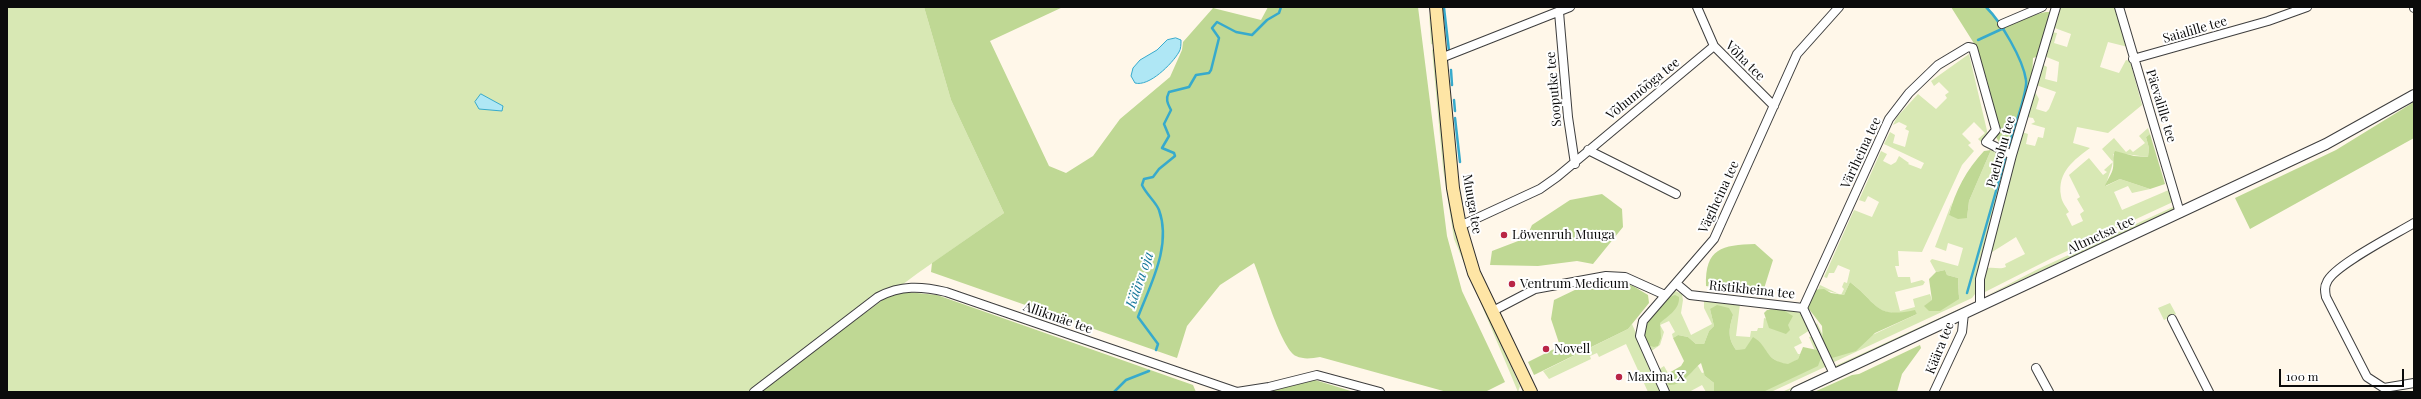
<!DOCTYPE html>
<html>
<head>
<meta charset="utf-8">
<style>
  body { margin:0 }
  #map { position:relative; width:2421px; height:399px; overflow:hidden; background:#fff7e9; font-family:"Playfair Display",serif }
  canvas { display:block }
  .frame { position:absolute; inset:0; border:8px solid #0b0b0b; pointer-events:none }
  .scale { position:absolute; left:2279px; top:369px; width:125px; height:18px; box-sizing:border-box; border:2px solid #0b0b0b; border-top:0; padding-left:5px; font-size:12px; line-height:14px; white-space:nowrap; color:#0b0b0b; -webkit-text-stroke:3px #fff; paint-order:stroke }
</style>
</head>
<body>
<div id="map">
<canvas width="2421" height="399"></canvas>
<div class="frame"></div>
<div class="scale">100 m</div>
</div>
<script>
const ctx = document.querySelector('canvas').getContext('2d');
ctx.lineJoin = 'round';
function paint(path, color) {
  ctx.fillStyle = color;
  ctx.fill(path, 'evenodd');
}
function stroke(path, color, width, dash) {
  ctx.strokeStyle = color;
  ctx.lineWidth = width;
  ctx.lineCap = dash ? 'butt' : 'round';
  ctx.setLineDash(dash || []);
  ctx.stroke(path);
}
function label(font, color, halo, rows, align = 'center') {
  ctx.font = font + ' "Playfair Display",serif';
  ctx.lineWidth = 4;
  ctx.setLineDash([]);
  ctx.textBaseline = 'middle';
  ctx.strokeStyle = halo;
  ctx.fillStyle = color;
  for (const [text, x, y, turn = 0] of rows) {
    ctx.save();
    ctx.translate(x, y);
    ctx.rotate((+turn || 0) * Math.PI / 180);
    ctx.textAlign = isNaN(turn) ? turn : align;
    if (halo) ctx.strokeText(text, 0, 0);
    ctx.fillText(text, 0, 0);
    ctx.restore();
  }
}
paint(new Path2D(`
  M7,7H924L951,100L1004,213L918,273L758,392H7Z
  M2058,7H2117L2128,47L2108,42L2100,67L2119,73L2126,60L2130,61L2142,105L2108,133L2077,127L2073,143L2090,148C2074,160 2057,172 2061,196C2062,203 2066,206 2069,212L2066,214L2072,226L2083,221L2080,214L2084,211L2077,199L2080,197L2069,175L2089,158L2103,175L2107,172L2104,170L2113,162L2102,149L2114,138L2126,152L2130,149L2133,152L2145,143L2139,136L2148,128L2150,134L2146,137L2149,148L2148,157C2135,156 2125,153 2113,154C2114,167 2108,174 2106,186L2120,179L2150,189L2132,193L2128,186L2114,192L2122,210L2171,189L2175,201L2052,258L1983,293L1981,285L1985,269C1992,266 1999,270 2006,267L2005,264L2025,254L2016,237L1989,254L2022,132L2028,134L2026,144L2035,146L2038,137L2043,138L2045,128L2031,124L2035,122L2033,118L2027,117L2034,90L2039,99L2036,109L2046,112L2049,109L2056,92L2036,85L2042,64L2047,67L2045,79L2057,82L2059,62L2044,56L2051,32L2057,33L2054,43L2067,47L2071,34L2052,27Z
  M1429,13L1435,45L1431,44Z
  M1435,48L1440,98L1479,297L1520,386L1518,392L1454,239L1443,169L1432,50Z
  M1969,54L1988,135L1982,143L1978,139L1985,133L1974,122L1962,134L1971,143L1968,145L1974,151L1962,165L1922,252L1898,251L1899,266H1895L1898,277H1910L1911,283L1922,280L1925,282L1923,285L1895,292L1900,311L1915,307L1913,299L1930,294L1932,300L1959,295L1958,278L1947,275L1945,270L1936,272L1930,261L1932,259L1958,266L1963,248L1948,243L1946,251L1935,247L1952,202L1949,215L1967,218L1969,201L1991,150H1996L2008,156L1975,294L1972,298L1832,363L1815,326L1817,323L1832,354L1917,314L1915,311C1874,319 1878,303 1850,282L1844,295C1834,294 1827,289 1818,290L1820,285L1841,295L1844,289L1842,287L1844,282L1847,283L1850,270L1838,265L1834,273H1829L1827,278L1824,277L1854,210L1872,217L1879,202L1868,196L1865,202L1859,200L1881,151L1887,154L1883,161L1891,165L1896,162L1899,156L1909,163L1908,164L1921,169L1924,163L1884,144L1890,132L1895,135L1893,143L1905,147L1909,131L1905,129L1907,126L1899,122L1893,125L1897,117L1918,94L1936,109L1947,98L1945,95L1949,92L1939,82L1934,86L1931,81Z
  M2175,206L2174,210L1986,296L2038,269Z
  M1675,291L1682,294L1683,300L1681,313L1691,335L1712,324L1704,308V300L1740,304L1736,336L1750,337L1751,331H1757L1758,328H1763L1764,318L1768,319L1770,307L1801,313L1810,330L1799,337L1802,343L1794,347L1798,354H1800L1798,359L1788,365C1772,361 1776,359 1765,353C1758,349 1745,349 1736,350C1727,337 1729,329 1733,315L1710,309L1714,326L1709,331L1704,344H1696L1688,337L1678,335L1673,338L1672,334L1675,332L1669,321L1660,325L1664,332L1660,345L1650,352L1642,327L1670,294Z
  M1972,303L1839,367L1835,366Z
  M2170,303L2176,314L2164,320L2158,308Z
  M1632,324L1662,392H1648L1626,344L1599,357L1597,353L1590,356L1591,359L1549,379L1543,371L1628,329Z
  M1813,336L1827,366L1771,392H1754L1819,360L1809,337Z
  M1664,366L1668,373L1667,374L1698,366L1702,373L1705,372V376L1714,383V392H1706L1702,385L1689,392H1668L1658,370Z
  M1827,371L1786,392H1782Z`), '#d8e8b4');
paint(new Path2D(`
  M924,7H1063L990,41L1049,166L1066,173L1093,156L1120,119L1170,77L1182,50L1183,42L1213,8L1261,20L1268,7H1418L1447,236L1462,291L1505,382L1487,391L1447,392L1320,357C1312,358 1305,360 1296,356C1281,349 1262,281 1254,263L1220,285L1187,326L1177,358L931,272L932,263L1004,213L951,100Z
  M1951,7H1988L1995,18L2006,25C2018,22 2040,11 2049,12L2050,16L2039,56L2033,58L2032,77L2011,145H2004L1999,142L1996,137L1998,125L1987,80L1975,45Z
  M2414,102V138L2250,229L2235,198L2336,150Z
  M2150,134L2165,184L2150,189L2120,179L2105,186C2107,180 2112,174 2113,168C2114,162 2112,156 2115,151L2134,156L2148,157L2149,148L2146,137Z
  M1991,150L1969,201L1967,218L1958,219L1949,215C1955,191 1967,169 1984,151Z
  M1602,194L1622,209L1623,227L1593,264L1577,261L1538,266L1490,265L1492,251L1526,238L1532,225L1570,200Z
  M1755,244L1773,260L1762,295L1706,286C1705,248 1722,245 1755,244Z
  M1945,270L1947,275L1958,278L1959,299L1940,311H1929L1924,306L1932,300L1929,279L1936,272Z
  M1621,282L1633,286L1648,295L1649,303L1628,329L1534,375L1528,362L1560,346L1551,319L1554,300L1581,287Z
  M1850,282C1878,303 1874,319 1915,310L1917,314L1875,333L1856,351L1832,358L1823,344L1822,326L1802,300L1807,290L1824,289L1831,293L1844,295Z
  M907,292L937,295L1193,385L1196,392H758L888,296Z
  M1675,295L1679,297C1680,309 1668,316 1660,323L1661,338L1658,346L1654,347L1647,345C1645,340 1642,335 1643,330C1647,318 1664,298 1675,295Z
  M1717,305L1729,308L1733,315C1729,329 1727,337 1736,350L1745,349L1753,337C1770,347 1763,360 1788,364L1798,359L1803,347L1817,350L1821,358L1818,366L1763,392H1714V383L1705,376L1701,363C1691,371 1684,385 1669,385L1666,381L1667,374L1681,366L1684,361L1673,338L1678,335L1688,337L1696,344H1704L1709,331L1714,326L1710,309Z
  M1767,310H1783L1793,316L1788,325L1790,330L1786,334L1769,328L1764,313Z
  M1920,345L1921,348L1902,374L1897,392H1814L1852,375L1859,374Z
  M1302,376L1354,392H1251Z`), '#bfd894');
const water = new Path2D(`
  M1176,38L1181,40C1181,44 1181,49 1179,52C1172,64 1149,87 1135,83L1131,76L1133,68L1140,60L1157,50L1167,40Z
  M481,94L503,106L502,111L479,109L475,102Z`);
paint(water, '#afe7f5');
stroke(water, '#37aacc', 1);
stroke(new Path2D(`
  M1986,7C2001,22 2023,59 2026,80C2028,91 2013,132 2009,145
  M1444,8L1449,51
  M1978,40L2004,28
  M1451,70L1452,85
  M1454,100L1455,111
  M1455,118L1460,162
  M1967,293L2006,156
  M1156,350L1158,344L1138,317C1150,285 1172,246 1159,210C1156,202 1146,194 1142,185L1144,179L1153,177L1159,169L1175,156L1174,153L1162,148L1169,136L1164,124L1171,110C1168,104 1165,100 1169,92L1189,87L1196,75L1209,73L1211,70L1219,38L1212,28L1217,22L1236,32L1252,35L1267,20L1279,13L1281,7
  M1114,392L1126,380L1149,371`), '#37aacc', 2.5);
const minor = new Path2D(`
  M1697,7L1714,46L1774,106
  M2119,7L2180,213
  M2414,7V8
  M1559,12L1568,117L1575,164
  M2002,24L2042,7
  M1441,58L1570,7
  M2133,59L2268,21L2307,7
  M1588,150L1676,194
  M2414,223C2396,234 2333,266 2327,282C2324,287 2325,292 2326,297L2367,377L2384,388L2414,383
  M1460,226L1540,189L1557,177L1714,46
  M1677,284L1690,295L1803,308L1834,374
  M1980,305V279L2012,155L2056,7
  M1803,308L1889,119L1909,93L1938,65L1968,47L1973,48L1996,130L1986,142L2012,155
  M1491,312L1535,289L1606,276L1625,277L1665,295
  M2172,319L2209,392
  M2036,368L2049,392
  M754,392L878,297C901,285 921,286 946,292L1237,392L1269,387L1317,375L1380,392
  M1665,392L1640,336L1643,321L1714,239L1797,54L1839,7
  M1934,392L1962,332L1964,313`);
const tertiary = new Path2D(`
  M1796,392L2326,144L2414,95`);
const secondary = new Path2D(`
  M1436,7L1453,188L1460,226L1474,273L1531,392`);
stroke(minor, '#3e3e3e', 10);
stroke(tertiary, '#3e3e3e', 12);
stroke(secondary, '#2d2d2d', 14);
stroke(minor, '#fff', 8);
stroke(tertiary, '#fff', 10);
stroke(secondary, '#fee5a5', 12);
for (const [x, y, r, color] of [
  [1504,235,4,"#b92546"],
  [1512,284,4,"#b92546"],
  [1546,349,4,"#b92546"],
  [1619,377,4,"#b92546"]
]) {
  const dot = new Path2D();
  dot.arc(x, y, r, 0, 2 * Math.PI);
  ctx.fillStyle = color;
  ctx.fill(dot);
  stroke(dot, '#fff', 1.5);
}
label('13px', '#0b0b0b', '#fff', [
  ["Saialille tee",2195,30,-16],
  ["Võha tee",1745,61,45],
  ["Sooputke tee",1554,89,-95],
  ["Võhumõõga tee",1643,89,-39],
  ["Päevalille tee",2161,106,73],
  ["Paelrohu tee",2001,152,-74],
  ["Väriheina tee",1861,153,-65],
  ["Vägiheina tee",1719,197,-65],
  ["Muuga tee",1472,204,80],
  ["Altmetsa tee",2101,235,-25],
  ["Ristikheina tee",1752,290,6],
  ["Allikmäe tee",1058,318,19],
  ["Käära tee",1940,348,-68]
]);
label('13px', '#0b0b0b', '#fff', [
  ["Löwenruh Muuga",1512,235],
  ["Ventrum Medicum",1520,284],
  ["Novell",1554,349],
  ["Maxima X",1627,377]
], 'left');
label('italic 14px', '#16789b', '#fff', [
  ["Käära oja",1140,280,-71]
]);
</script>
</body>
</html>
